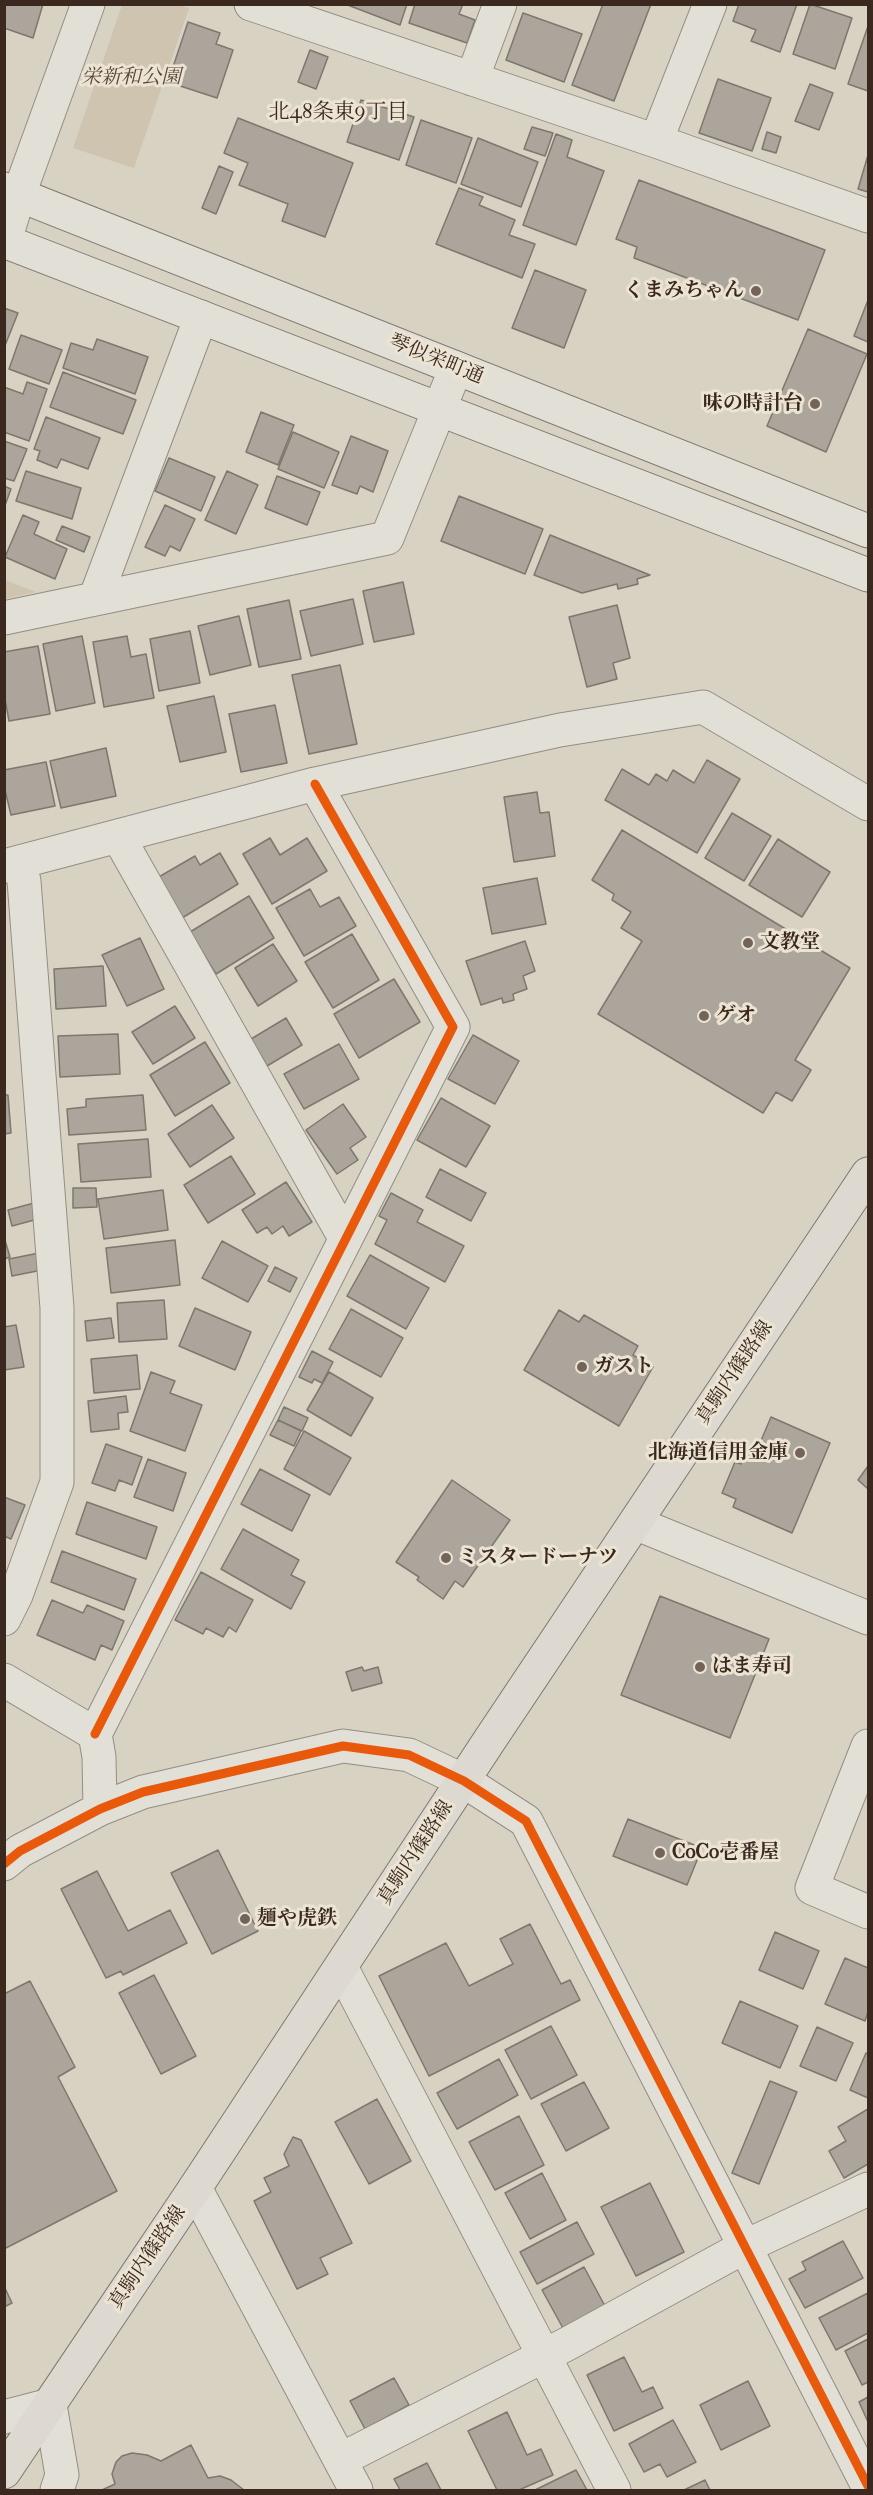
<!DOCTYPE html>
<html>
<head>
<meta charset="utf-8">
<style>
  body { margin:0 }
  #map { position:relative; width:873px; height:2495px; overflow:hidden; background:#d8d2c3; font-family:"IM FELL French Canon",serif }
  canvas { display:block }
  .frame { position:absolute; inset:0; border:6px solid #3b2920; pointer-events:none }
</style>
</head>
<body>
<div id="map">
<canvas width="873" height="2495"></canvas>
<div class="frame"></div>
</div>
<script>
const ctx = document.querySelector('canvas').getContext('2d');
ctx.lineJoin = 'round';
function paint(path, color) {
  ctx.fillStyle = color;
  ctx.fill(path, 'evenodd');
}
function stroke(path, color, width, dash) {
  ctx.strokeStyle = color;
  ctx.lineWidth = width;
  ctx.lineCap = dash ? 'butt' : 'round';
  ctx.setLineDash(dash || []);
  ctx.stroke(path);
}
function label(font, color, halo, rows, align = 'center') {
  ctx.font = font + ' "IM FELL French Canon","Noto Serif JP",serif';
  ctx.lineWidth = 6;
  ctx.setLineDash([]);
  ctx.textBaseline = 'middle';
  ctx.strokeStyle = halo;
  ctx.fillStyle = color;
  for (const [text, x, y, turn = 0] of rows) {
    ctx.save();
    ctx.translate(x, y);
    ctx.rotate((+turn || 0) * Math.PI / 180);
    ctx.textAlign = isNaN(turn) ? turn : align;
    if (halo) ctx.strokeText(text, 0, 0);
    ctx.fillText(text, 0, 0);
    ctx.restore();
  }
}
paint(new Path2D(`
  M122,5H177L189,8L134,168L73,148Z
  M4,580H5L36,592L5,599Z`), '#cec4b0');
const building = new Path2D(`
  M4,4H43L33,38L4,28Z
  M345,4H407L400,25Z
  M415,4H463L459,14L475,20L467,43L409,23Z
  M603,4H651L614,101L572,85Z
  M739,4H797L780,52L751,41L756,30L733,21Z
  M810,4L852,18L835,69L793,54Z
  M523,13L582,34L564,82L506,60Z
  M188,22L220,33L216,44L233,50L217,98L168,82Z
  M868,26V91L848,84Z
  M310,50L328,57L316,89L298,82Z
  M718,79L771,98L752,151L699,133Z
  M810,84L833,93L819,130L795,121Z
  M361,100L414,117L399,160L347,142Z
  M238,118L353,163L325,237L282,221L288,204L239,185L248,163L224,153Z
  M421,120L472,138L456,183L406,165Z
  M532,127L553,133L545,156L524,149Z
  M767,132L781,137L776,153L762,149Z
  M556,134L572,140L567,157L604,171L576,245L523,225Z
  M478,138L538,162L521,207L461,184Z
  M868,155V192L858,189Z
  M219,166L233,172L216,214L202,208Z
  M639,180L825,250L798,320L634,258L637,247L616,239Z
  M459,188L483,197L479,205L515,220L509,235L535,244L522,278L436,244Z
  M535,270L586,290L564,348L512,328Z
  M868,300V342L854,336Z
  M4,308L18,313L4,348Z
  M808,329L867,354L826,452L767,426Z
  M21,335L62,350L49,384L9,369Z
  M97,339L148,357L135,394L63,368L71,343L93,350Z
  M63,372L136,400L123,434L50,407Z
  M27,382L47,389L29,441L4,432V387L23,394Z
  M261,412L294,425L278,465L246,452Z
  M46,417L100,438L88,469L61,459L57,468L37,460L40,451L34,449Z
  M293,432L339,452L324,488L278,469Z
  M351,436L388,451L373,492L360,486L357,494L332,485Z
  M4,441L27,449L14,481L4,478Z
  M169,458L215,477L201,511L155,491Z
  M26,471L81,488L72,519L16,501Z
  M227,471L258,485L236,534L205,520Z
  M277,476L320,492L307,525L265,508Z
  M4,486L11,489L4,508Z
  M459,496L543,529L525,574L441,541Z
  M165,505L195,519L180,551L170,546L165,556L145,547Z
  M23,515L39,522L34,534L67,549L55,579L5,557Z
  M62,526L90,537L84,552L56,540Z
  M550,535L650,575L637,579L638,584L618,589L617,584L582,593L534,575Z
  M403,582L414,634L374,642L363,591Z
  M353,599L363,644L311,656L300,611Z
  M289,600L301,659L259,667L247,609Z
  M617,605L630,658L613,663L617,679L587,687L569,617Z
  M239,616L251,665L210,675L198,626Z
  M190,631L200,683L159,691L150,639Z
  M82,636L95,703L56,711L43,644Z
  M127,636L131,657L146,654L154,698L104,707L93,642Z
  M38,646L50,714L9,721L4,694V652Z
  M340,665L357,744L309,754L292,675Z
  M214,696L226,752L180,762L167,706Z
  M275,705L287,763L241,772L229,714Z
  M106,748L116,796L61,808L50,761Z
  M707,760L740,779L697,853L605,800L622,769L649,785L656,774L667,781L673,770L694,783Z
  M46,762L55,806L11,815L4,786V770Z
  M537,792L540,813L549,812L555,856L514,862L504,797Z
  M732,813L771,836L744,881L705,858Z
  M622,830L850,968L795,1060L811,1070L792,1101L776,1092L763,1113L598,1014L642,941L621,928L631,912L612,900L614,894L592,880Z
  M270,838L280,855L307,838L327,871L272,904L243,854Z
  M778,839L830,872L802,917L749,885Z
  M220,853L238,884L182,918L157,878L195,856L200,865Z
  M537,878L546,924L492,934L483,888Z
  M310,889L320,907L339,897L356,926L304,956L276,908Z
  M249,896L274,938L216,974L190,932Z
  M352,934L379,980L333,1008L305,962Z
  M140,938L164,989L127,1006L102,955Z
  M525,941L535,971L523,976L527,989L513,994L514,1000L503,1003L502,998L481,1005L466,961Z
  M273,944L297,981L258,1006L235,968Z
  M103,966L106,1006L56,1009L54,969Z
  M394,979L420,1022L359,1058L334,1014Z
  M175,1006L195,1038L153,1064L132,1032Z
  M286,1018L302,1045L267,1066L251,1039Z
  M118,1034L120,1074L60,1077L58,1036Z
  M473,1035L519,1061L495,1104L448,1079Z
  M205,1042L230,1083L175,1116L150,1075Z
  M339,1044L359,1079L304,1109L284,1074Z
  M4,1095H8L11,1133L4,1134Z
  M143,1095L146,1130L69,1135L67,1109L86,1107V1099Z
  M441,1098L490,1126L466,1167L417,1140Z
  M343,1104L366,1137L350,1148L358,1160L337,1174L306,1130Z
  M212,1105L234,1138L190,1167L168,1134Z
  M148,1139L151,1177L81,1182L78,1144Z
  M231,1156L255,1194L208,1223L184,1185Z
  M440,1169L486,1193L471,1221L426,1197Z
  M286,1182L312,1222L289,1236L283,1226L272,1234L267,1227L257,1233L242,1210Z
  M73,1188H96L97,1207L73,1208Z
  M163,1190L168,1230L104,1239L98,1199Z
  M391,1193L423,1210L417,1222L464,1246L445,1282L375,1244L387,1220L379,1216Z
  M34,1203L38,1219L12,1226L8,1210Z
  M4,1237L10,1257L4,1259Z
  M175,1240L180,1285L111,1293L106,1248Z
  M222,1241L268,1266L248,1302L202,1278Z
  M39,1253L42,1270L12,1276L9,1259Z
  M370,1255L429,1288L406,1329L347,1296Z
  M275,1267L297,1278L290,1292L268,1281Z
  M164,1300L167,1339L119,1342L117,1303Z
  M195,1308L251,1332L235,1370L179,1346Z
  M351,1309L403,1338L381,1377L329,1349Z
  M559,1310L579,1322L584,1315L638,1346L633,1355L653,1367L619,1426L524,1370Z
  M111,1318L114,1338L87,1341L85,1321Z
  M16,1325L24,1367L4,1370V1327Z
  M312,1351L333,1362L322,1383L314,1379L312,1383L299,1377Z
  M137,1355L140,1389L94,1393L91,1359Z
  M151,1372L175,1381L170,1393L202,1405L185,1451L130,1431Z
  M329,1372L373,1398L351,1436L307,1410Z
  M126,1396L128,1412L118,1413L119,1429L91,1432L88,1401Z
  M284,1407L308,1418L302,1431L278,1420Z
  M771,1417L830,1443L792,1533L733,1507L736,1499L722,1493L735,1462L741,1464L745,1454L754,1457Z
  M278,1420L301,1431L294,1446L270,1435Z
  M304,1431L351,1458L330,1495L284,1469Z
  M106,1444L142,1457L132,1485L119,1480L115,1491L92,1483Z
  M148,1459L186,1473L173,1511L134,1497Z
  M868,1466V1489L858,1480Z
  M260,1469L310,1495L292,1531L241,1504Z
  M452,1480L510,1520L463,1587L455,1581L443,1599L417,1580L419,1577L396,1562Z
  M4,1497L25,1505L11,1539L4,1536Z
  M87,1502L157,1527L146,1559L76,1534Z
  M243,1529L299,1560L291,1575L305,1582L291,1609L221,1569Z
  M62,1551L136,1579L124,1610L51,1582Z
  M201,1572L253,1600L236,1632L229,1627L223,1637L206,1628L203,1634L175,1620Z
  M660,1596L769,1639L730,1738L621,1695Z
  M52,1600L83,1613L87,1605L124,1621L112,1650L101,1645L95,1660L37,1635Z
  M362,1667L364,1671L378,1667L382,1683L352,1691L346,1672Z
  M628,1819L702,1848L687,1885L613,1856Z
  M218,1850L258,1931L212,1954L171,1873Z
  M97,1871L128,1931L170,1910L187,1943L123,1975L121,1971L106,1978L61,1889Z
  M530,1924L561,1984L570,1980L580,2000L429,2076L379,1976L446,1943L469,1986L513,1964L500,1939Z
  M775,1932L819,1951L803,1989L759,1970Z
  M845,1958L868,1968V2012L865,2021L825,2004Z
  M154,1975L196,2056L161,2074L119,1993Z
  M30,1981L75,2067L58,2077L117,2191L4,2249V1994Z
  M740,2001L798,2026L780,2068L722,2043Z
  M551,2026L577,2075L531,2099L505,2050Z
  M817,2027L853,2043L836,2081L800,2066Z
  M866,2053L868,2054V2098L850,2090Z
  M499,2059L518,2095L457,2129L437,2093Z
  M770,2081L797,2092L759,2184L732,2173Z
  M584,2082L609,2128L566,2151L541,2104Z
  M377,2099L411,2161L369,2184L335,2122Z
  M868,2109V2164L844,2178L829,2151L846,2141L838,2127Z
  M519,2116L544,2165L495,2190L469,2142Z
  M293,2137L301,2140L352,2243L320,2258L328,2274L297,2289L254,2201L271,2192L264,2178L289,2166L284,2154Z
  M542,2173L566,2220L530,2239L505,2193Z
  M650,2183L684,2252L636,2276L601,2207Z
  M577,2222L594,2254L537,2284L520,2252Z
  M843,2241L863,2278L805,2308L789,2279L806,2270L802,2262Z
  M584,2267L606,2308L564,2330L542,2290Z
  M4,2286L12,2303L4,2307Z
  M868,2293V2333L836,2350L819,2318Z
  M868,2339V2382L862,2385L845,2351Z
  M624,2357L642,2392L653,2387L663,2408L614,2431L587,2375Z
  M394,2378L409,2405L365,2429L350,2401Z
  M748,2381L770,2426L721,2450L700,2405Z
  M868,2397V2422L859,2402Z
  M507,2412L527,2455L541,2449L553,2475L519,2490H497L468,2431Z
  M673,2420L696,2462L667,2477L660,2464L644,2472L629,2444Z
  M191,2445L208,2478L220,2476L231,2480L244,2490H102L115,2484L112,2474L116,2462L122,2456L132,2453L147,2455L161,2461Z
  M427,2463L441,2490H400L394,2479Z
  M576,2470L587,2490H535Z
  M705,2480L710,2490H684Z`);
paint(building, '#aba59b');
stroke(building, '#7d776e', 1.5);
const street = new Path2D(`
  M251,4L656,141L868,216
  M472,79L500,4
  M656,141L710,4
  M5,241L19,194L88,4
  M95,599L201,317
  M4,618L387,538L456,368
  M118,836L345,1238
  M4,866L315,784L560,730L703,707L868,804
  M635,1523L868,1618
  M4,1619L16,1595L57,1482V1308L24,881L19,863
  M4,1680L95,1734L99,1757L100,1809
  M95,1734L453,1027L315,784
  M868,1746L812,1888L868,1912
  M4,1864L20,1851L100,1809L143,1792L343,1746L409,1755L464,1781L526,1821L868,2486
  M341,1967L614,2490
  M195,2188L356,2490
  M4,2417L50,2405L62,2475L57,2490
  M340,2460L567,2344L744,2247L868,2189`);
const secondary = new Path2D(`
  M4,189L868,531
  M4,241L868,575`);
const primary = new Path2D(`
  M4,2472L195,2188L491,1738L868,1174`);
stroke(street, '#938d84', 35);
stroke(secondary, '#7d776e', 35);
stroke(primary, '#7d776e', 35);
stroke(street, '#e2dfd7', 33);
stroke(secondary, '#e2dfd7', 33);
stroke(primary, '#ddd9d0', 33);
stroke(new Path2D(`
  M95,1734L453,1027L315,784
  M4,1864L20,1851L100,1809L143,1792L343,1746L409,1755L464,1781L526,1821L868,2486`), '#e8590c', 9);
for (const [x, y, r, color] of [
  [756,291,6,"#726459"],
  [815,404,6,"#726459"],
  [748,943,6,"#726459"],
  [704,1016,6,"#726459"],
  [582,1367,6,"#726459"],
  [800,1453,6,"#726459"],
  [446,1558,6,"#726459"],
  [700,1667,6,"#726459"],
  [660,1853,6,"#726459"],
  [245,1919,6,"#726459"]
]) {
  const dot = new Path2D();
  dot.arc(x, y, r, 0, 2 * Math.PI);
  ctx.fillStyle = color;
  ctx.fill(dot);
  stroke(dot, '#ece4d2', 2);
}
label('italic 20px', '#57463a', '#ece4d2', [
  ["栄新和公園",131,78]
]);
label('bold 20px', '#3b2920', '#ece4d2', [
  ["くまみちゃん",744,291,"right"],
  ["味の時計台",803,404,"right"],
  ["文教堂",760,943],
  ["ゲオ",716,1016],
  ["ガスト",594,1367],
  ["北海道信用金庫",788,1453,"right"],
  ["ミスタードーナツ",458,1558],
  ["はま寿司",712,1667],
  ["CoCo壱番屋",672,1853],
  ["麺や虎鉄",257,1919]
], 'left');
label('20px', '#3b2920', '#ece4d2', [
  ["琴似栄町通",436,360,22],
  ["真駒内篠路線",735,1373,-56],
  ["真駒内篠路線",416,1853,-57],
  ["真駒内篠路線",148,2258,-56]
]);
label('21px', '#3b2920', '#ece4d2', [
  ["北48条東9丁目",338,113]
]);
</script>
</body>
</html>
